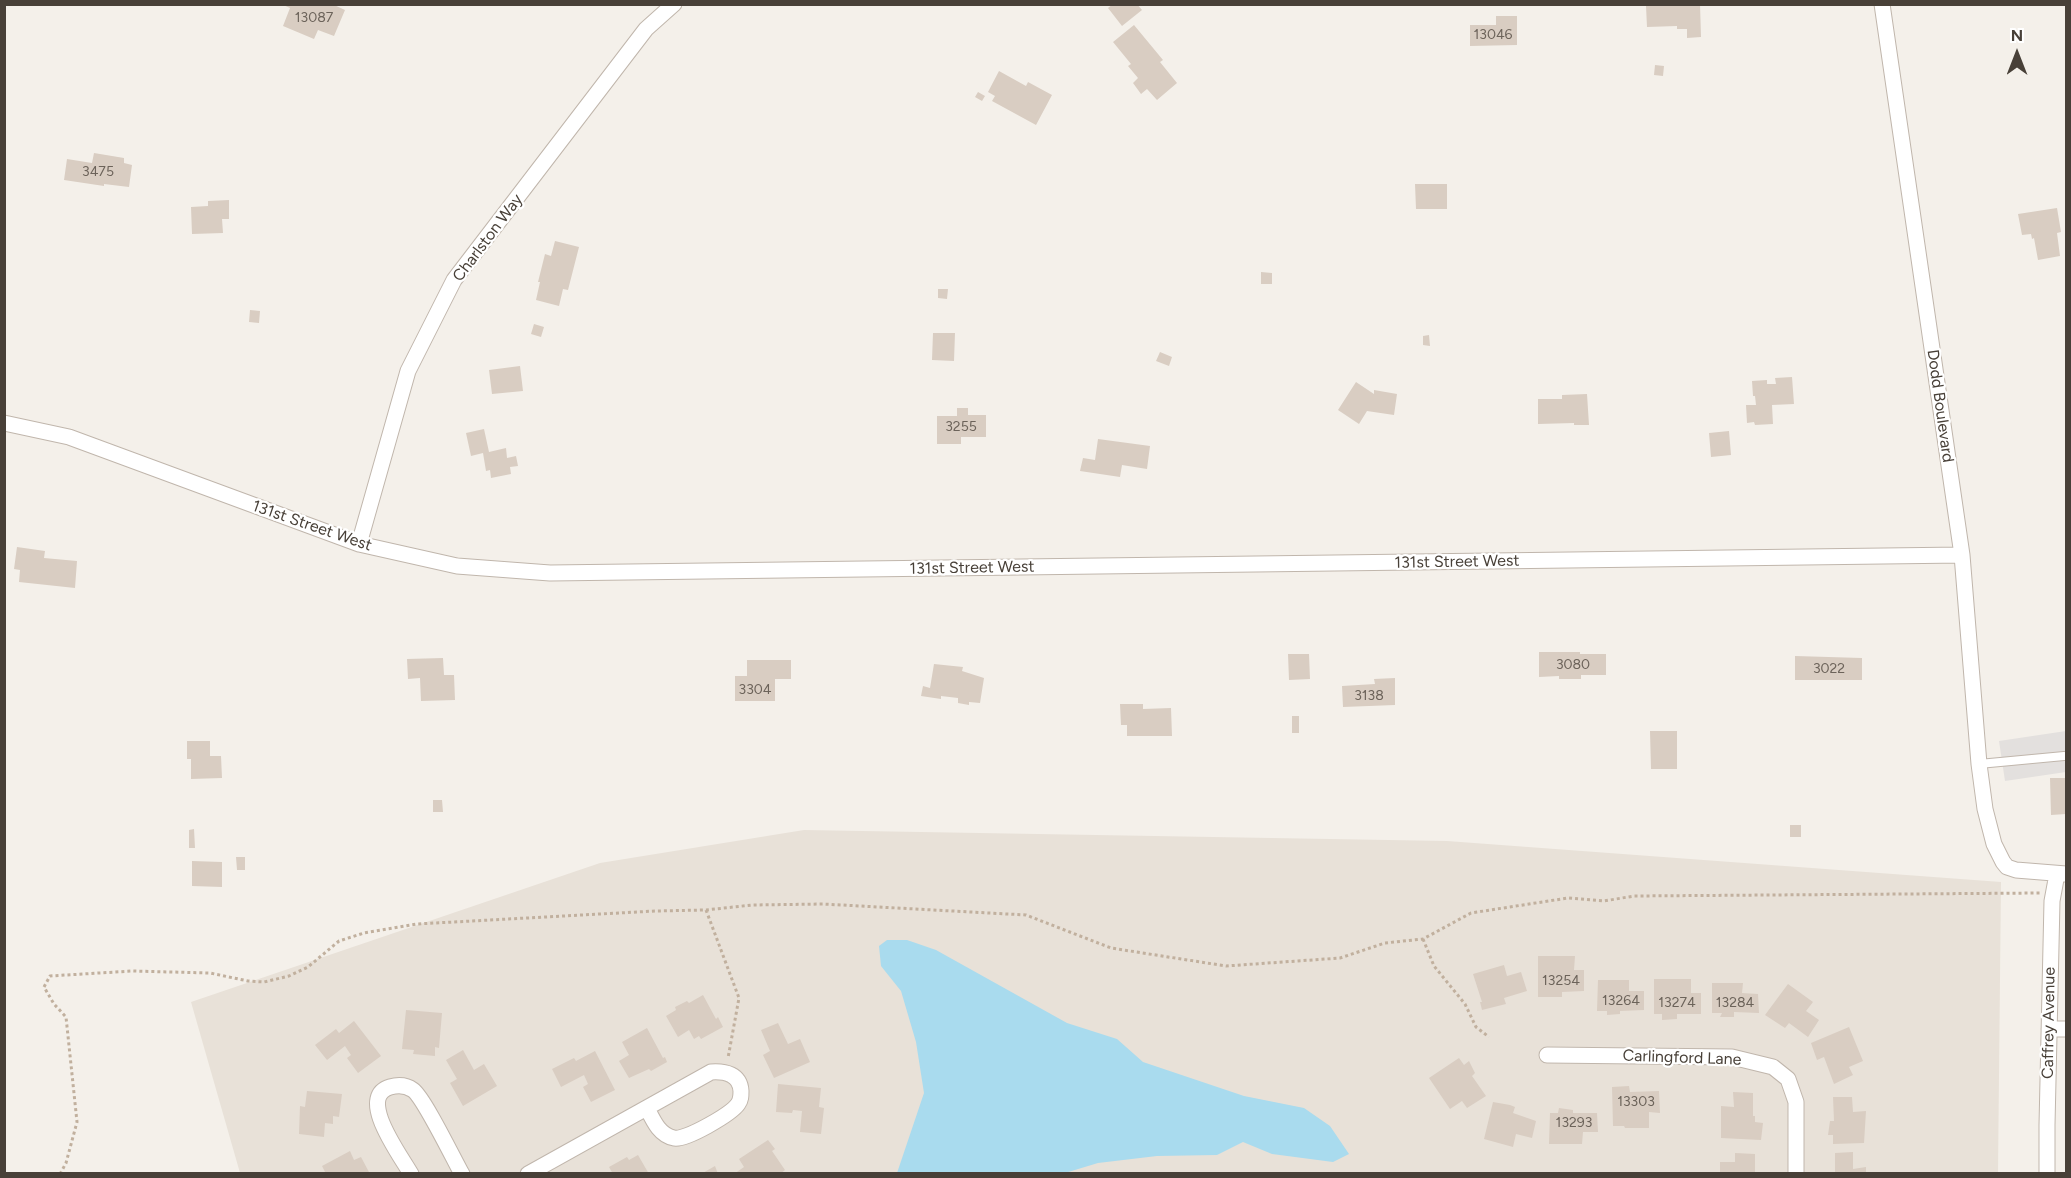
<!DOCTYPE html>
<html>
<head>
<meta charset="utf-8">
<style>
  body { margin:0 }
  #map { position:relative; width:2071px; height:1178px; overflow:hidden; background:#f4f0ea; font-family:Figtree,sans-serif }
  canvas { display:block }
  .frame { position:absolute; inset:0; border:6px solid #484038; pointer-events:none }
  .north { position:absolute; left:1987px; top:24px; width:60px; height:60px; -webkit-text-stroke:4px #fff; paint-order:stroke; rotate:0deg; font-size:16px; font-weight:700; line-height:24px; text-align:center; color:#484038 }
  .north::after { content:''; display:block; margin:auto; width:21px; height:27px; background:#484038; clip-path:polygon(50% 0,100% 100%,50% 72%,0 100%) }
</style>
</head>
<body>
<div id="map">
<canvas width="2071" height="1178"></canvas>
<div class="frame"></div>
<div class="north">N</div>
</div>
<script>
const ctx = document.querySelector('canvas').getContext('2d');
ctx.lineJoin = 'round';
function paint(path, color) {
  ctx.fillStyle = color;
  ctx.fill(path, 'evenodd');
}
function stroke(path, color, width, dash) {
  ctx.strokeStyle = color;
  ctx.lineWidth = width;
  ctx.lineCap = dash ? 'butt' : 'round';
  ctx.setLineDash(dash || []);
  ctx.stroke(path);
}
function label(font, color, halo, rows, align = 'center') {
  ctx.font = font + ' Figtree,sans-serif';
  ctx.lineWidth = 4.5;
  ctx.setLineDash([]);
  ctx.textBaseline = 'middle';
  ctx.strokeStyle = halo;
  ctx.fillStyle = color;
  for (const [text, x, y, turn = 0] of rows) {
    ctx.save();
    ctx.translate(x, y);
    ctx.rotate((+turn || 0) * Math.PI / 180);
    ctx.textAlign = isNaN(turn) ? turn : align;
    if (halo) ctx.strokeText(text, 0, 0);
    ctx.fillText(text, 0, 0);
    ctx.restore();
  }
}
paint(new Path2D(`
  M804,830L1447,841L2001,882L1998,1173H240L191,1002L600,863Z`), '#e8e1d8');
paint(new Path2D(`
  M2066,731V772L2005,781L1999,741Z`), '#e3e0de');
paint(new Path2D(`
  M887,940H907L936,950L1067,1023L1117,1039L1143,1062L1244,1096L1304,1108L1330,1126L1349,1154L1333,1162L1272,1154L1243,1142L1217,1155L1157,1156L1098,1163L1065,1173H897L924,1093L916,1042L901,991L881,966L879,946Z`), '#a9dbee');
paint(new Path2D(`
  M281,4H332L345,10L334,36L318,30L314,39L283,26L290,8Z
  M1113,4H1137L1142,10L1122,26L1108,8Z
  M1675,4H1700L1701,37L1687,38V29H1677V26L1647,27L1646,6Z
  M1496,16H1517V45L1470,46V25H1496Z
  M1134,25L1163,60L1160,62L1177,83L1157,100L1147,89L1141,94L1133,83L1138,78L1128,66L1131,64L1113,42Z
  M1655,65L1664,66L1663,76L1654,75Z
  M999,71L1026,86L1028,82L1052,95L1036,125L992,101L995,96L988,92Z
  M978,92L985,96L982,101L975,97Z
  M94,153L124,158V163L132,165L129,187L104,184V186L64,180L67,159L92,163Z
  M1415,184H1447V209H1416Z
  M229,200V219H222L223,233L192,234L191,207L208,206V201Z
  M2057,208L2061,232L2057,233L2060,256L2038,260L2034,238L2032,239L2031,234L2022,235L2018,214Z
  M555,241L579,247L568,290L563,289L559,306L536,300L540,282H538L545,254L551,256Z
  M1261,272L1272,273V284H1261Z
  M938,289H948L947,299L938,298Z
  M250,310L260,311L259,323L249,322Z
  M534,324L544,327L541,337L531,334Z
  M933,333H955L954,361L932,360Z
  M1429,335L1430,346L1423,345V336Z
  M1160,352L1172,357L1169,366L1156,361Z
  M520,366L523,391L492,394L489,370Z
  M1792,377L1794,404L1772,405L1773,424L1755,425L1754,422L1747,423L1746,405H1756L1755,396H1753L1752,381L1767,380V384H1776L1775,378Z
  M1356,382L1374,394V390L1397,394L1394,415L1367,411L1359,424L1338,410Z
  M1587,394L1589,425H1574V423L1538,424V399H1562V395Z
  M957,408H968V415H986V437H961V444H937V416H957Z
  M484,429L489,452L506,448L507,458L516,456L518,466L510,467L511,474L491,478L490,470L486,471L483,453L471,456L466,433Z
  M1729,431L1731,455L1711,457L1709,433Z
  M1098,439L1150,446L1147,469L1122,465L1120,477L1080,471L1083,458L1095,460Z
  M17,547L45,551L44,558L77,561L75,588L19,582L20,570L14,569Z
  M1539,652H1580V654H1606V675H1581V679H1559V676L1539,677Z
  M1288,654H1309L1310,679L1289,680Z
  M1795,656L1862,658V680H1795Z
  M443,658L444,675H454L455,700L421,701L420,678L408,679L407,659Z
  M747,660H791V679H775V701H735V676H747Z
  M934,664L963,667L962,671L984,678L980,703L969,702V705L958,703V698L941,696V699L921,696L923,686L930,688Z
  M1395,678V705L1343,707L1342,686L1375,684L1374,679Z
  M1120,704H1143V709L1171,708L1172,736H1127V725H1121Z
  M1292,716H1299V733H1292Z
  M1650,731H1677V769H1651Z
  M187,741H210V756H221L222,778L191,779V759H187Z
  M2050,778H2066V814L2051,815Z
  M433,800H442L443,812H433Z
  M1790,825H1801V837H1790Z
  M194,829L195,848H189V830Z
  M236,857H245V870H237Z
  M192,861L222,862V887L192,886Z
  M1538,956H1575L1574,970H1584V991L1562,992V997H1538Z
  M1504,965L1507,976L1521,972L1527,991L1504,998L1506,1004L1482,1010L1480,1002H1482L1473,974Z
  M1654,979H1691V993H1701V1014H1677V1019L1662,1020V1014H1654Z
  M1598,980H1629V991H1644V1010L1620,1011V1014L1607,1015V1011H1597Z
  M1712,983H1743L1742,993L1758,994L1759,1013L1734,1012V1017H1720L1722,1013H1712Z
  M1788,984L1813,1002L1806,1011L1819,1020L1808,1037L1789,1023L1785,1028L1765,1015Z
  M703,995L716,1019L718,1017L723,1027L701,1039L699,1036L694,1039L689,1030L678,1037L666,1016L676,1010L675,1007L687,1001L689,1003Z
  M406,1010L442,1013L439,1048L435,1047V1056L413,1054L414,1050L402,1049Z
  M354,1021L381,1056L358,1073L347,1058L351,1055L345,1046L327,1060L315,1045L336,1029L339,1033Z
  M778,1023L788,1044L800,1039L810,1062L774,1078L763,1055L770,1051L761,1030Z
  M1849,1027L1863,1061L1849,1067L1853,1075L1834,1084L1824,1057L1817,1060L1811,1043Z
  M647,1028L663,1058L665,1057L667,1062L651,1071L649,1069L629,1078L619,1061L629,1055L622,1042Z
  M463,1050L474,1070L484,1064L497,1086L463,1106L450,1083L457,1079L446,1060Z
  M595,1051L615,1090L591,1102L583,1087L588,1084L584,1075L561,1087L552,1069L574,1058L576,1061Z
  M1459,1058L1464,1065L1469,1061L1475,1073L1472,1076L1486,1096L1467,1108L1462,1101L1450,1109L1429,1078Z
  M778,1084L821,1088L819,1107L824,1108L821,1134L800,1132L802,1111L793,1110L792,1113L776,1112Z
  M1629,1086L1630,1092L1659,1091L1660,1113L1649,1112V1128H1625L1624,1126H1613L1612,1087Z
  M307,1091L342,1094L339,1117L333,1116V1124L325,1123L324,1137L299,1134L300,1106L305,1107Z
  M1733,1092L1753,1093V1116H1755V1122L1763,1123L1761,1140L1721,1138V1106L1734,1107Z
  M1833,1097H1852L1853,1112L1866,1111L1864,1143L1833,1144V1135H1828L1830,1121H1834Z
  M1493,1102L1510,1105L1515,1107L1513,1113L1536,1121L1532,1138L1516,1134L1513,1147L1484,1139Z
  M1559,1108L1573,1110V1113H1597L1598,1132H1583L1582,1144H1549L1550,1113H1558Z
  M768,1140L775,1149L772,1151L785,1170L780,1174H734L744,1167L739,1159Z
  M350,1151L354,1160L361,1157L370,1174H326L322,1166Z
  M1853,1152V1169L1866,1167V1174H1835V1153Z
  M1735,1153L1755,1154V1174H1720V1162H1735Z
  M638,1155L649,1174H613L609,1167L627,1157L629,1160Z
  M715,1166L718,1174H701Z`), '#d9cdc2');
const service = new Path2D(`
  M1979,764L2064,756`);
const minor = new Path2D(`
  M1882,4L1962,555L1979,764L1985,809L1994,844L2003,862L2007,867L2016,870L2066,874
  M4,423L69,437L359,544L457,566L550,573L1962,555
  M359,544L408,371L454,280L646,29L674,4
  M2049,1029H2066
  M1547,1055L1732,1057L1773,1067L1788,1079L1796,1102V1174
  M411,1174C401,1156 356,1097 390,1087C397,1085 406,1085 413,1090C424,1098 453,1158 462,1174
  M528,1174L711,1072C725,1071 740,1074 741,1091C741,1096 741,1100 738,1104C731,1114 685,1141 674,1138C659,1135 653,1120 647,1108
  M2047,1174V1125L2052,901L2057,874`);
stroke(service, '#c0b6ac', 10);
stroke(minor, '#c0b6ac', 17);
stroke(new Path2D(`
  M706,910L739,998L728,1058
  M1423,939L1434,966L1465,1004L1476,1027L1489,1037
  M60,1174L66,1163L77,1122L66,1017L54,1004L44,987L50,976L132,971L210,973L248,981L264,982L289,976L308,967L339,941L364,933L417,924L655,911L706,910L752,905L823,904L1026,915L1111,948L1226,966L1340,958L1385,943L1423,939L1471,913L1568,898L1604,901L1634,896L2040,893`), '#c1b09e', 3, [3, 3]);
stroke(service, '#fff', 8);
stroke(minor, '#fff', 15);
label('14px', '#6c635a', null, [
  ["13087",314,18],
  ["13046",1493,35],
  ["3475",98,172],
  ["3255",961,427],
  ["3080",1573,665],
  ["3022",1829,669],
  ["3304",755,690],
  ["3138",1369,696],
  ["13254",1561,981],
  ["13264",1621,1001],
  ["13274",1677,1003],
  ["13284",1735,1003],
  ["13303",1636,1102],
  ["13293",1574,1123]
]);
label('16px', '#484038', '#fff', [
  ["Charlston Way",488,238,-53],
  ["Dodd Boulevard",1940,406,82],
  ["131st Street West",312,526,19],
  ["131st Street West",1457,562,-1],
  ["131st Street West",972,568,-1],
  ["Caffrey Avenue",2049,1023,-89],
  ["Carlingford Lane",1682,1058,2]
]);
</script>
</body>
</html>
